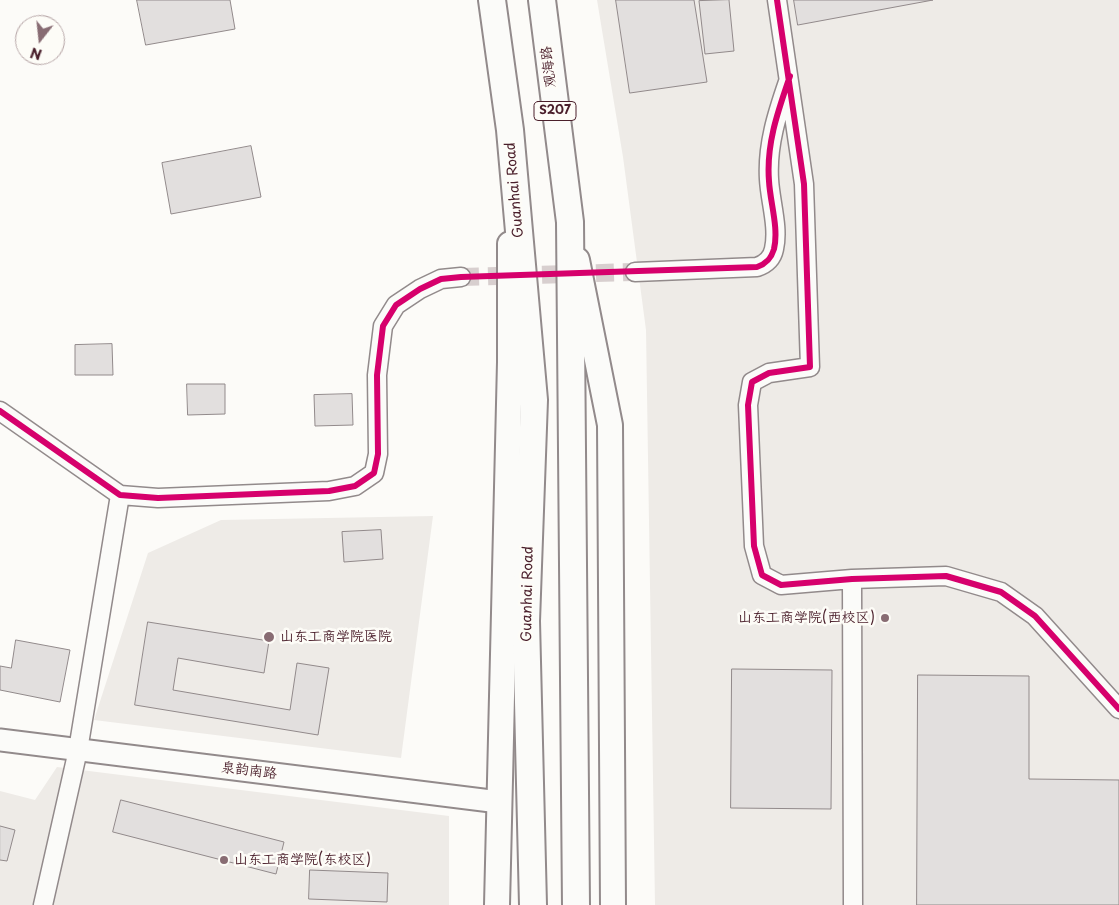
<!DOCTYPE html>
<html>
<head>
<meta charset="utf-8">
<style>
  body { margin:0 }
  #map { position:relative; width:1119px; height:905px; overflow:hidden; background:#fcfbf8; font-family:"Playpen Sans",sans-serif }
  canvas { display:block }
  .north { position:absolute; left:15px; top:15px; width:50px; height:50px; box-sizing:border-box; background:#fdfcf7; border:1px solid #b5a4a5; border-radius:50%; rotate:196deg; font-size:14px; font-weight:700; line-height:20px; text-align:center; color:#4a1f2b }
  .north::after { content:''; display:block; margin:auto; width:18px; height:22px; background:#886c73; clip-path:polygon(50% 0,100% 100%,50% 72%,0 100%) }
</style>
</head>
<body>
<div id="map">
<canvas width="1119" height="905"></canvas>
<div class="north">N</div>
</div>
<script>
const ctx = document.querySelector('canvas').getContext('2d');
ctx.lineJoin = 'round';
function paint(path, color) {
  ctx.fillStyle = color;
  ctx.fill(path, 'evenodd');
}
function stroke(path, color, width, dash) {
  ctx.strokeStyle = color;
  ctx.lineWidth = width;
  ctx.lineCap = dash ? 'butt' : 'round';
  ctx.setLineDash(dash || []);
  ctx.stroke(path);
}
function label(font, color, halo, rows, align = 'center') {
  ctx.font = font + ' "Playpen Sans","LXGW WenKai TC",sans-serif';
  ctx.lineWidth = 5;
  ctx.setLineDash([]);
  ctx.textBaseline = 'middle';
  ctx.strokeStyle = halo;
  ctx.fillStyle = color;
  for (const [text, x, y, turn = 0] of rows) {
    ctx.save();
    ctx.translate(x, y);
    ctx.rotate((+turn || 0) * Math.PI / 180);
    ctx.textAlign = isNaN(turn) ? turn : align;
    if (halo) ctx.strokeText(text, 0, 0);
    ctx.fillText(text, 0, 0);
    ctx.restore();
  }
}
paint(new Path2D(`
  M597,0H1119V905H655L646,330L623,157Z
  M433,516L401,758L94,720L148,553L221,520Z
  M57,767L449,816V905H0V791L35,800Z`), '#eeebe7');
const building = new Path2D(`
  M137,0H230L235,29L146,45Z
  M616,0H694L707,82L630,93Z
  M729,0L734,51L705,54L699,1Z
  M794,0H933L798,25Z
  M251,146L261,197L171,214L162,163Z
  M112,344L113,375H75V345Z
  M187,384H225V414L188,415Z
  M352,394L353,425L315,426L314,395Z
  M381,530L383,559L344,562L342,532Z
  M148,622L269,641L264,673L178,658L173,690L290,710L297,663L329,668L318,735L135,705Z
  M16,640L70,650L60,702L0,690V666L11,668Z
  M732,669L832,670L831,809L731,808Z
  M918,675L1029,676V779L1119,780V905H917Z
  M121,800L284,842L276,874L113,832Z
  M0,826L15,830L7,861L0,860Z
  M310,870L388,873L387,902L309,899Z`);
paint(building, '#e2dfde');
stroke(building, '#928a8b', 1);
stroke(new Path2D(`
  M461,277L635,272`), '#d8cfcf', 18, [18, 9]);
const minor = new Path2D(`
  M777,0L804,184L810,367L769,373L752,382L748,405L754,546L762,575L781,585L852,579L946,576L1001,592L1035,616L1119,709
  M635,272L757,267C766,264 772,259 774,249C779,227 770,201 769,179C767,145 777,114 788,82
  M0,411L120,495L158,498L329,491L355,486L374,473L378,454L377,375L383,326L396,305L420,289L441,279L461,277
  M852,579L853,905
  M43,905L78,750L120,495`);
const tertiary = new Path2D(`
  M0,740L499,802`);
const secondary = new Path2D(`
  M577,260L610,425L613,905
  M497,905L510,362V244`);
const primary = new Path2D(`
  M492,0L510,130L534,400L526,621L533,905
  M542,0L570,222L576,905`);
stroke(minor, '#928a8b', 21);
stroke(tertiary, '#928a8b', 25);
stroke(secondary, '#928a8b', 28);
stroke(primary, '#928a8b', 30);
stroke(minor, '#fbfbf9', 18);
stroke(tertiary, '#fbfbf9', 21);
stroke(secondary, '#fbfbf9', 24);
stroke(primary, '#fbfbf9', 26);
stroke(new Path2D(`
  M777,0L804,184L810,367L769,373L752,382L748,405L754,546L762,575L781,585L852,579L946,576L1001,592L1035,616L1119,709
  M0,411L120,495L158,498L329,491L355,486L374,473L378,454L377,375L383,326L396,305L420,289L441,279L461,277L757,267C766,264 771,259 774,249C779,228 770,202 769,181C766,144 778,111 790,76`), '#d6006c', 6);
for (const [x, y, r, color] of [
  [885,618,5,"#886c73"],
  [269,637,6,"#886c73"],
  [224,860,5,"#886c73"]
]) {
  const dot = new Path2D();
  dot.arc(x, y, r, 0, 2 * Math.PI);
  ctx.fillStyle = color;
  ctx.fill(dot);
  stroke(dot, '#fdfcf7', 2);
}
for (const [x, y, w] of [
  [555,111,42]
]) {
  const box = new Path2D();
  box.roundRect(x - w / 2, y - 9.5, w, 19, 4);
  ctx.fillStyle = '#fdfcf7';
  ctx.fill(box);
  stroke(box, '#4a1f2b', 1);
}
label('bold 12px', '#4a1f2b', null, [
  ["S207",555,111]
]);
label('14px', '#4a1f2b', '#fdfcf7', [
  ["观海路",549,67,-97],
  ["Guanhai Road",515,190,-95],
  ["Guanhai Road",528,594,-89],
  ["泉韵南路",249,771,7]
]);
label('14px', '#4a1f2b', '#fdfcf7', [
  ["山东工商学院(西校区)",875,618,"right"],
  ["山东工商学院医院",280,637],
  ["山东工商学院(东校区)",234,860]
], 'left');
</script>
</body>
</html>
